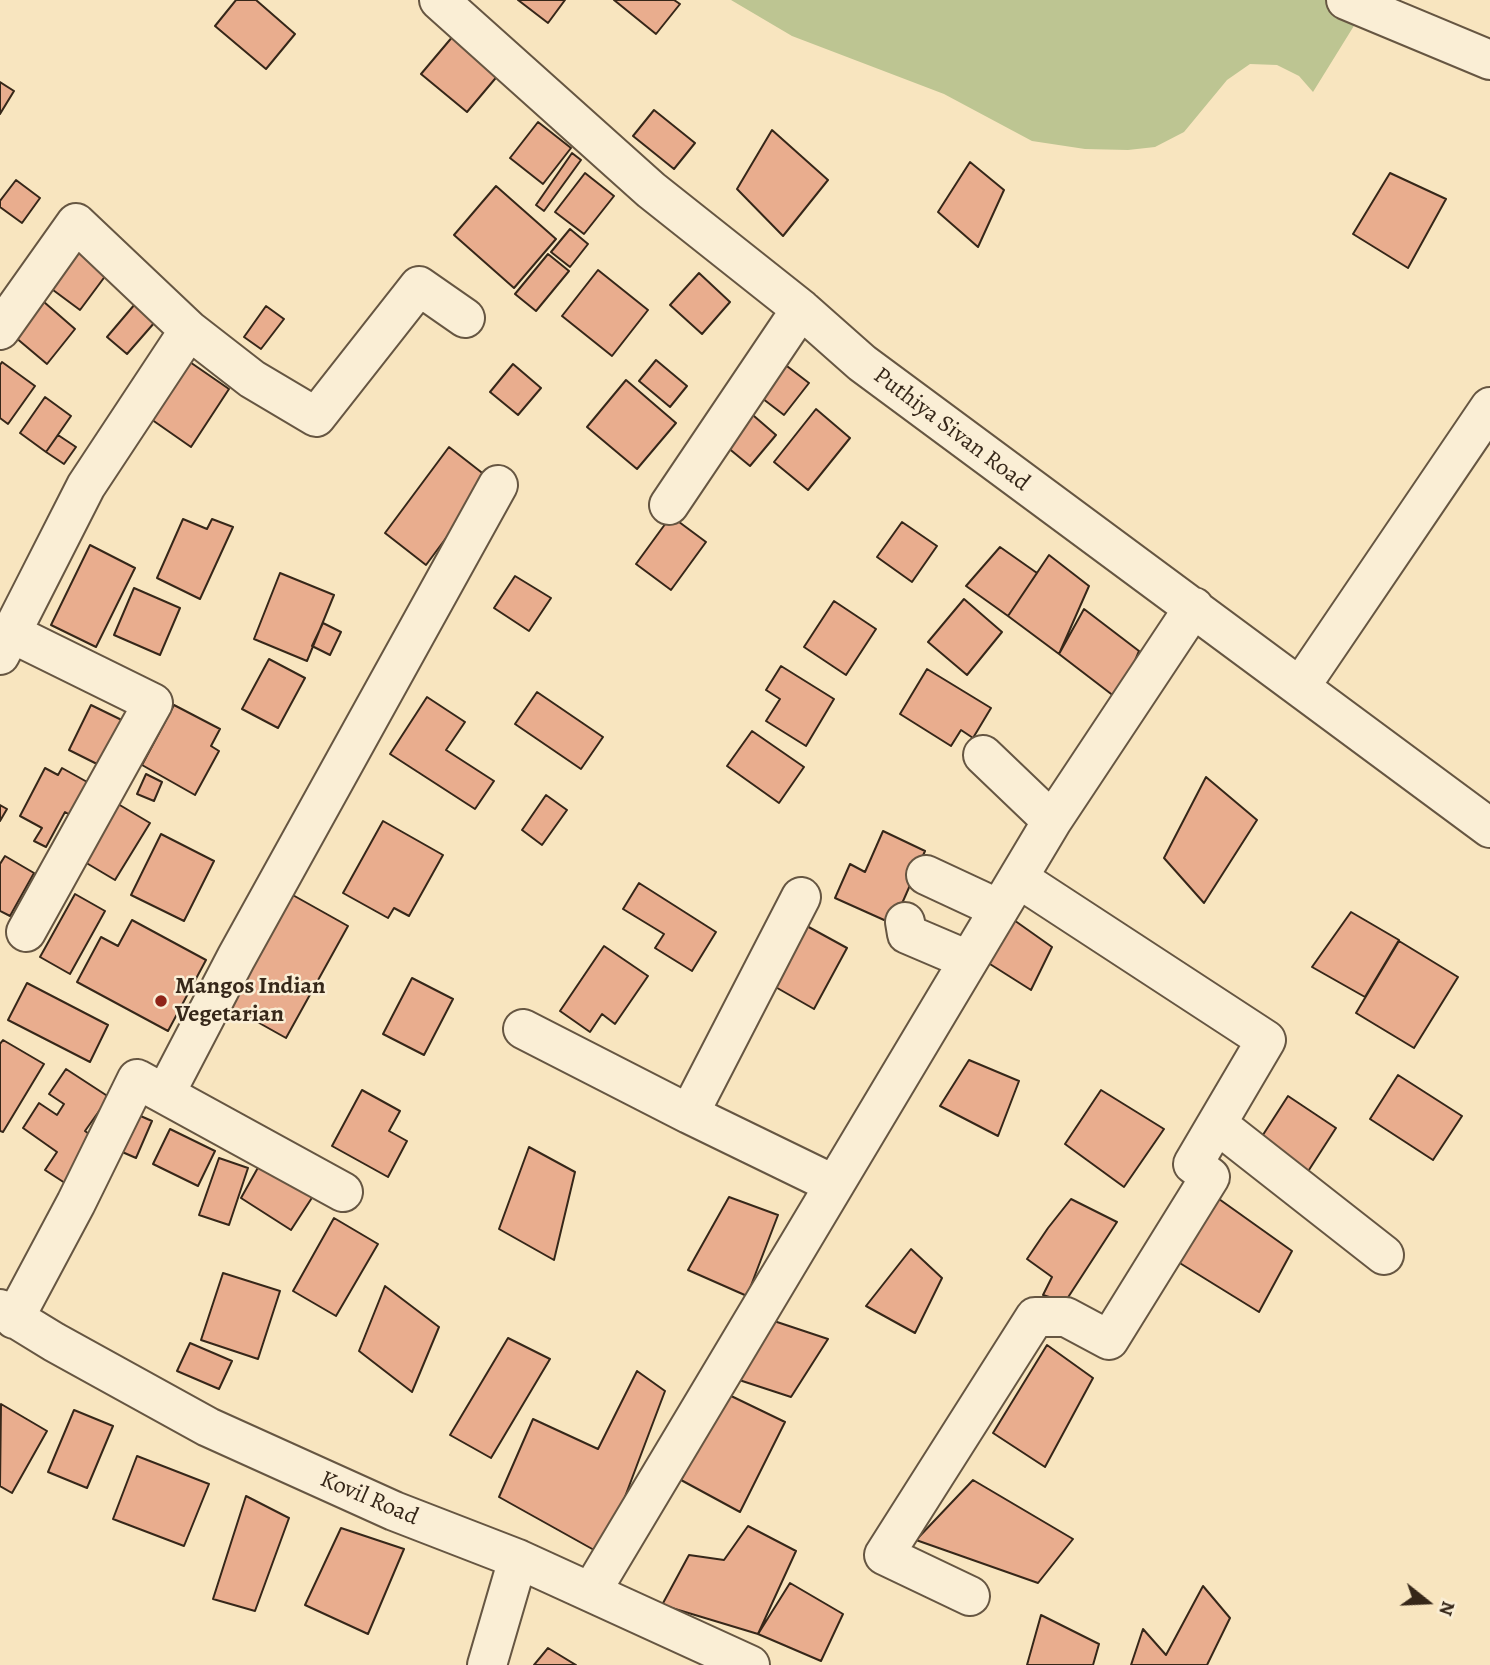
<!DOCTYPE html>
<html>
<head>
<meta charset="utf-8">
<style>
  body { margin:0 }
  #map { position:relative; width:1490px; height:1665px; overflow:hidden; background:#f8e5bf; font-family:Alegreya,serif }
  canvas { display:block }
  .north { position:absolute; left:1392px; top:1567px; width:70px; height:70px; -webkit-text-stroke:5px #faeed5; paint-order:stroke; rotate:108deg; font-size:19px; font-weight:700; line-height:28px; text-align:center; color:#362719 }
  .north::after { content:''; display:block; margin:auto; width:24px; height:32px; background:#362719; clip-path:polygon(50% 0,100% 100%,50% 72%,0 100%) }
</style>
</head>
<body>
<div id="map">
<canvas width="1490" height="1665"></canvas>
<div class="north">N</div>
</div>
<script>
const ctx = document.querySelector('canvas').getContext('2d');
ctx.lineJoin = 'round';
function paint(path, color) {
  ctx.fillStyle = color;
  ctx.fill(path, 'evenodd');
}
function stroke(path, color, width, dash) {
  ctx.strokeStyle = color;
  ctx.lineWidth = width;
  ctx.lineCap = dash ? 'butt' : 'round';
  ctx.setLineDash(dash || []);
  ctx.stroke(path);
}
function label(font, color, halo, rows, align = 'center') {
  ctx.font = font + ' Alegreya,serif';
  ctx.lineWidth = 5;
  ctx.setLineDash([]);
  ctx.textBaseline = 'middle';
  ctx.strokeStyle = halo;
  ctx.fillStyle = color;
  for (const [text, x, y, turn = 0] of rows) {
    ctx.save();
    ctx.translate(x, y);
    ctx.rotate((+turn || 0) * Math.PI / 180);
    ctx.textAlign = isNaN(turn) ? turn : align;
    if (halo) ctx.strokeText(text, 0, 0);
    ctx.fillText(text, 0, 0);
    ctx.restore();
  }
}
paint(new Path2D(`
  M731,0H1346L1365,8L1313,92L1299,76L1277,65L1250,64L1227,80L1184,132L1155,147L1128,150L1085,149L1032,141L944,94L792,36Z`), '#bdc592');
const building = new Path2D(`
  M236,0H256L295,34L266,69L215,26Z
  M518,0H565L548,23Z
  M614,0H674L680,4L656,34Z
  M459,29L505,67L467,112L421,74Z
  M0,82L14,91L0,114Z
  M654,110L695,143L674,169L633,136Z
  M538,122L571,148L543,184L510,158Z
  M772,130L828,180L783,236L737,189Z
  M572,153L581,160L544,211L536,205Z
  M970,162L1004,190L978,247L938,212Z
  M585,173L614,196L584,234L555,212Z
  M1390,173L1446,199L1408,268L1353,234Z
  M16,180L40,198L22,223L0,207V201Z
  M496,186L556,239L514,288L454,235Z
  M570,229L588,244L570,267L551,252Z
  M77,248L109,271L80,310L49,287Z
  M548,254L569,271L536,311L515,294Z
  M598,270L648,310L612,356L562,316Z
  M699,273L730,302L702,334L670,305Z
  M44,302L75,329L47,364L15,337Z
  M135,304L155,322L127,354L107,337Z
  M266,306L284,319L261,349L244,337Z
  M187,360L229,389L191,447L148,417Z
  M656,360L687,386L670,407L639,381Z
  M779,360L809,383L784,415L754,392Z
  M2,362L35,386L8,424L0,418V365Z
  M513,364L541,388L518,415L490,392Z
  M626,380L676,423L637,469L587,427Z
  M45,397L71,416L46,452L20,433Z
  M816,409L850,438L808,490L774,462Z
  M747,410L776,435L750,466L721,442Z
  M58,435L76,447L64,464L46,452Z
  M449,447L490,479L426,565L385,533Z
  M671,516L706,542L671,590L636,564Z
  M183,519L207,529L212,519L233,527L200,599L157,578Z
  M902,522L937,546L912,582L877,557Z
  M90,545L135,568L96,647L51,625Z
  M1000,547L1037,573L1008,616L966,586Z
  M1049,555L1089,586L1059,654L1008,616Z
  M280,573L334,595L307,661L254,639Z
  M515,576L551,598L529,631L494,608Z
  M134,588L180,608L160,655L114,635Z
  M964,599L1002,632L967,675L928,642Z
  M834,601L876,629L846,675L804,647Z
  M1084,609L1139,651L1119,700L1059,654Z
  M323,623L341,632L330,655L312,646Z
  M269,659L305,678L278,728L242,709Z
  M781,666L834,699L806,746L766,721L780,699L766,690Z
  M927,669L991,708L973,738L961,730L951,746L900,714Z
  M537,692L603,737L581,769L515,724Z
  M427,697L465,722L446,750L494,781L475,809L390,754Z
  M91,705L136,727L113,772L69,750Z
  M174,705L220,729L211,746L219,751L195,795L142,765Z
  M752,731L804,767L779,803L727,766Z
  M45,768L58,775L62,768L89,783L72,816L65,812L46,847L34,841L42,828L20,816Z
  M146,774L162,782L154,801L137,794Z
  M1206,777L1257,820L1204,903L1164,858Z
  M546,795L567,810L542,845L522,830Z
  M113,801L150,823L115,880L78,858Z
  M0,805L7,809L0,821Z
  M383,821L443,855L409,916L394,908L388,918L343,893Z
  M883,831L925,851L893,924L835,898L850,864L865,872Z
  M161,834L214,861L184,921L131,895Z
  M5,856L34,873L10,916L0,911V864Z
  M639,883L716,932L692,971L655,948L664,934L623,909Z
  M282,889L348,926L286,1038L220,1001Z
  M75,894L105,911L70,974L40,957Z
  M1351,912L1399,940L1365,997L1312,967Z
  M1004,913L1052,947L1031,990L982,959Z
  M132,920L206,960L168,1031L77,982L101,937L118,946Z
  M805,925L847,948L814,1009L772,985Z
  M1399,941L1458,977L1414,1048L1356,1013Z
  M604,946L648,976L615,1024L602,1014L590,1032L560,1011Z
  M412,978L453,999L424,1055L383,1034Z
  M27,983L108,1025L90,1062L8,1020Z
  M3,1040L44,1064L3,1132L0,1131V1044Z
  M969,1060L1019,1081L998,1136L940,1106Z
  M66,1069L109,1097L85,1131L97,1140L68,1185L45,1170L57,1152L23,1128L39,1103L57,1115L64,1104L49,1094Z
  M1398,1075L1462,1116L1433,1160L1370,1119Z
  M362,1090L400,1111L389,1131L407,1141L388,1177L332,1146Z
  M1101,1090L1164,1129L1124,1187L1065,1144Z
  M1288,1096L1336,1128L1307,1173L1259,1141Z
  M136,1114L152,1121L136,1158L120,1151Z
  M170,1129L215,1151L198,1186L153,1164Z
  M529,1147L575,1172L554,1260L499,1229Z
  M219,1158L248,1168L229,1225L199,1215Z
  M260,1164L317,1190L291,1230L241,1198Z
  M729,1197L778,1215L747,1296L688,1270Z
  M1071,1199L1117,1222L1065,1302L1043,1295L1052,1277L1027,1259L1048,1228Z
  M1219,1199L1292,1251L1259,1312L1170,1257Z
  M334,1218L378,1244L336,1316L293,1291Z
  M911,1249L942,1278L915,1333L866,1306Z
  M223,1273L280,1291L258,1359L201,1340Z
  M385,1286L439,1327L412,1392L359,1351Z
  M762,1317L828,1339L791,1397L730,1377Z
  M508,1338L550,1359L491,1458L450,1435Z
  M190,1343L232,1361L219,1389L177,1371Z
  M1047,1345L1093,1378L1045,1467L993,1433Z
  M637,1371L665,1391L603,1555L499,1497L533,1419L598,1449Z
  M727,1394L785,1422L740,1512L681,1480Z
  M1,1404L47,1431L12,1493L0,1486Z
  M74,1410L113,1426L87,1488L48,1472Z
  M137,1456L209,1484L184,1546L113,1519Z
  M973,1480L1073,1539L1038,1583L916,1540Z
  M246,1496L289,1518L255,1611L213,1599Z
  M748,1526L796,1551L758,1634L662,1605L689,1555L724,1560Z
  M341,1528L404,1549L368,1634L305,1605Z
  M790,1583L843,1614L821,1661L758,1634Z
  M1203,1586L1230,1618L1207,1665H1131L1143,1629L1166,1655Z
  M1041,1615L1099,1644L1093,1665H1027Z
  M548,1648L576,1665H534Z`);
paint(building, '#e9ad8e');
stroke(building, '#362719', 2);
const minor = new Path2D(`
  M439,0L651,190L801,309L862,363L1490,828
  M1346,0L1490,60
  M0,330L76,223L189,330L252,379L316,417L419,286L465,318
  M669,505L801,309
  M11,633L153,703L26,932
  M0,655L86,486L189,330
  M1300,687L1490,407
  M983,755L1052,821
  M926,875L999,909
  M801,897L689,1114L833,1184
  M905,922L907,934L968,960
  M523,1029L689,1114
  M165,1094L236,958L498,485
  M1217,1124L1384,1255
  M0,1309L54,1342L208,1427L394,1511L518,1559L750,1665
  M14,1319L76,1203L137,1079L343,1192
  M591,1592L1052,821L1194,607
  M970,1596L884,1555L1035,1317H1066L1109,1340L1210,1177L1193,1164L1266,1040L1018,878
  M487,1665L518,1559`);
stroke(minor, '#665642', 42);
stroke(minor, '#faeed5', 38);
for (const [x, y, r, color] of [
  [161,1001,7,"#8f2418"]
]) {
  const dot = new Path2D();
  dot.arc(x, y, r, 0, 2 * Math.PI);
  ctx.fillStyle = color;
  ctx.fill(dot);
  stroke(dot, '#faeed5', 2.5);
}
label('24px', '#362719', '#faeed5', [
  ["Puthiya Sivan Road",951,430,37],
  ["Kovil Road",369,1499,23]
]);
label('bold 24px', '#362719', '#faeed5', [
  ["Mangos Indian",175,987],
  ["Vegetarian",175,1015]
], 'left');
</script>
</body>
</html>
